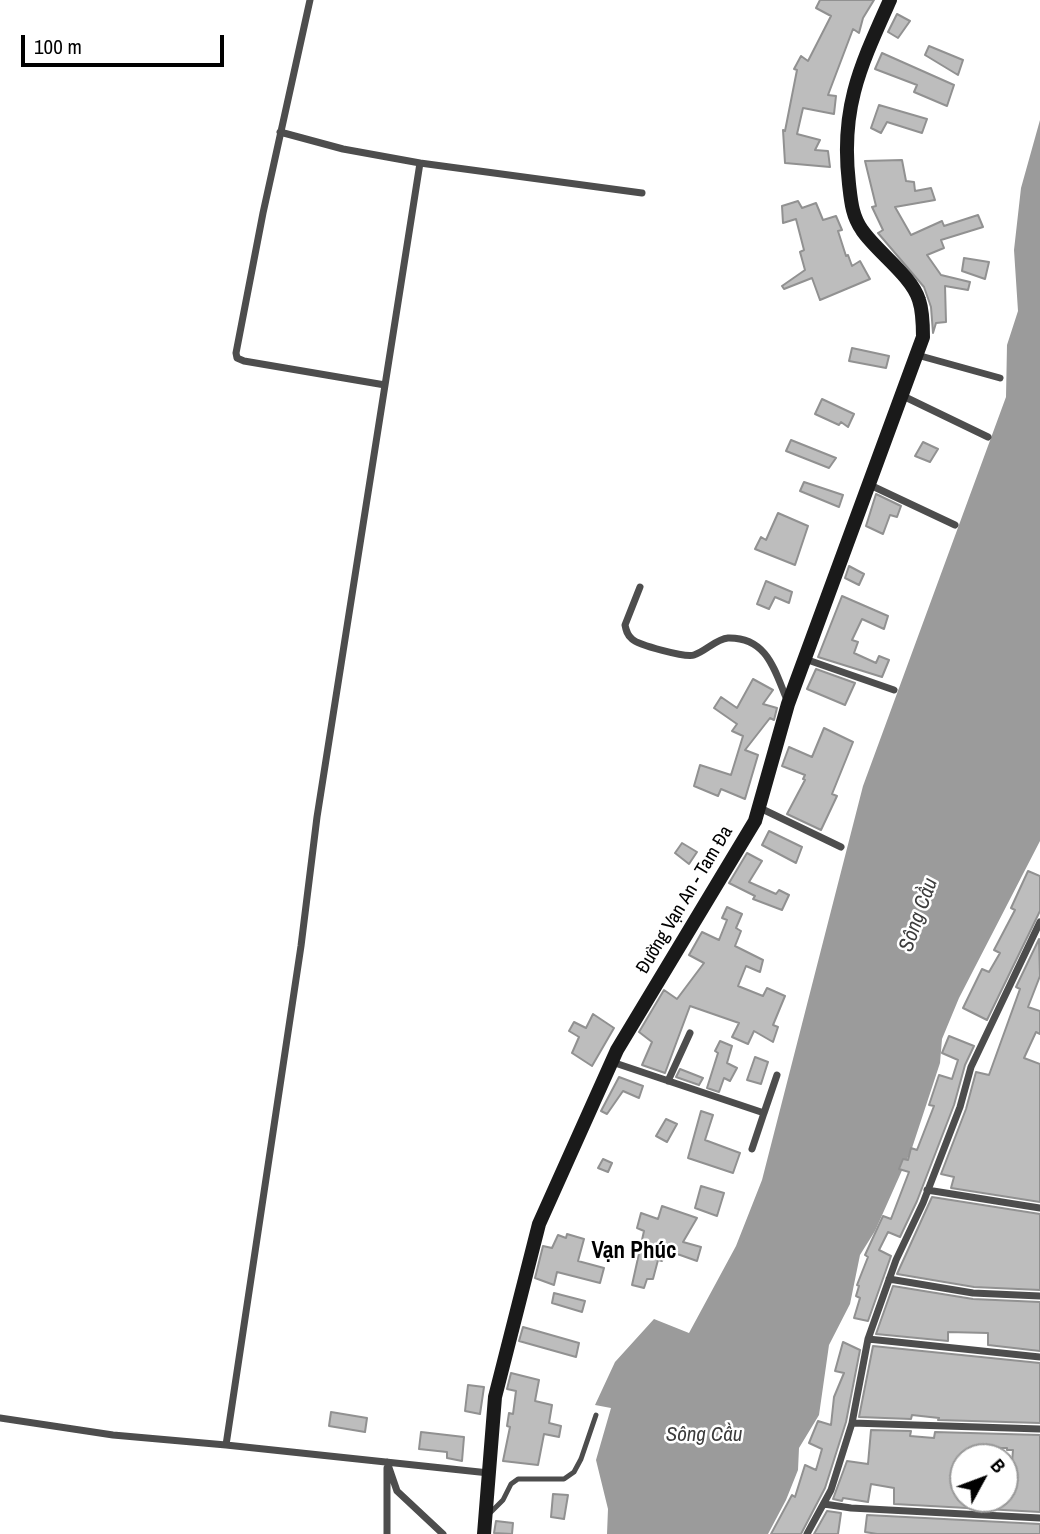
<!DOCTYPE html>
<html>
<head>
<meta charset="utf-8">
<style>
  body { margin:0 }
  #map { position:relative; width:1040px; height:1534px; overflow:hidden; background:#fff; font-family:"Archivo Narrow",sans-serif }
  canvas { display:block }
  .north { position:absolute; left:949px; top:1443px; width:70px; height:70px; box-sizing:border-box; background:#fff; border:2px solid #999; border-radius:50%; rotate:49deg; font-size:19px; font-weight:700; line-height:28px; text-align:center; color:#000 }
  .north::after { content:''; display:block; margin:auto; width:24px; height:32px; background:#000; clip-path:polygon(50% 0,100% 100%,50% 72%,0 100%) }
  .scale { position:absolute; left:21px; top:35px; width:203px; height:32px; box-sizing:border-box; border:4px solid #000; border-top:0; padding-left:9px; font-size:21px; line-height:24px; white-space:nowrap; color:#000; -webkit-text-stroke:5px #fff; paint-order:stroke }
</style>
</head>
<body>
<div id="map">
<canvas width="1040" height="1534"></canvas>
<div class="north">B</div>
<div class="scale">100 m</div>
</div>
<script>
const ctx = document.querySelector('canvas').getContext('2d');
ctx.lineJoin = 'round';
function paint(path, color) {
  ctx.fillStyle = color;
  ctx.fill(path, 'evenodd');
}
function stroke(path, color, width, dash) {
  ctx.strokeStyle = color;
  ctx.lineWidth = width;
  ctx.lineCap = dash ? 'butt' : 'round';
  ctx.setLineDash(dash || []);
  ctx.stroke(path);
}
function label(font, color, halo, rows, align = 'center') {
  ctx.font = font + ' "Archivo Narrow",sans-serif';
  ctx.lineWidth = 5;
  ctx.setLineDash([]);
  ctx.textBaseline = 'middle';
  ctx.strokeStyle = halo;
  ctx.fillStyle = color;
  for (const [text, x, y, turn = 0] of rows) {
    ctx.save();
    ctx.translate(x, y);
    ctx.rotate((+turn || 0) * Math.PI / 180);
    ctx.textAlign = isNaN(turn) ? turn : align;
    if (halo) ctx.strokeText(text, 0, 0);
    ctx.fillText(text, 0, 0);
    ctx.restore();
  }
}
paint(new Path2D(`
  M1040,120V841L959,998L942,1039L940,1063L912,1148L875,1231L860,1255L850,1304L829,1345L819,1415L799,1448L798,1470L786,1500L768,1534H607L608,1509L596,1460L611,1408L595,1405L615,1362L654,1319L689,1333L736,1246L762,1180L863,786L1006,397L1007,345L1018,311L1014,250L1021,188Z`), '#9b9b9b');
const building = new Path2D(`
  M820,0H874L863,18L859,33L853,29L828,95L836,96L834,114L803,108L797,134L820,140L815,150L828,151L830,167L785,163L783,130L785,131L797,70L794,69L801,56L808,61L831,16L816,8Z
  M897,14L910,21L898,38L888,32Z
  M929,46L963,60L958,75L925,55Z
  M882,53L954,85L947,106L914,92L917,85L875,69Z
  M879,105L927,119L922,133L887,122L881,133L871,128Z
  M902,160L906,181L914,182L915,191L931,188L935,200L895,207L911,235L942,221L944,226L978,215L983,227L941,240L944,248L927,255L941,275L970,282L968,290L945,286L946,322L936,323L933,333L931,307L924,287L878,233L883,230L872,207L876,206L865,161Z
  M798,201L802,208L816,203L823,220L836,216L842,230L838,231L846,256L848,255L852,266L860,261L870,279L820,300L812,278L784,289L782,286L805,270L800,252L804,250L796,219L783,223L782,206Z
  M964,258L989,262L985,279L962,271Z
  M852,348L889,356L886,368L849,361Z
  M822,399L854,414L848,427L841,422L839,425L815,414Z
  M791,440L836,458L829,468L786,451Z
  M923,442L938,449L930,462L915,456Z
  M804,482L843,495L839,507L800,491Z
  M876,494L901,506L897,517L890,515L883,534L866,526Z
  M778,513L808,526L795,565L755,549L761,537L766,540Z
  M849,566L864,574L859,585L845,578Z
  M766,581L792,592L789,603L775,597L769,609L757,604Z
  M842,596L888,616L884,629L862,619L852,640L858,642L854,653L876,663L879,656L889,660L882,677L818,657Z
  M816,669L855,683L845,705L807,689Z
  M753,679L773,690L763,704L777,708L774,720L770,718L745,750L758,755L745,799L721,789L718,796L694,786L700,765L731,775L743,736L732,731L737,724L714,708L721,697L737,708Z
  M824,728L853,742L832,794L837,796L821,830L787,814L805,780L803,779L805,775L782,766L789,747L812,757Z
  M769,831L802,847L796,863L762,845Z
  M682,843L697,852L689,864L675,853Z
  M747,853L762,861L749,882L776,894L779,890L789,895L782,910L753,899L755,896L729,883Z
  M1028,871L1040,876V911L987,1020L963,1008L982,969L989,972L1000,953L994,950L1015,910L1011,908Z
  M727,907L742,914L736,928L741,931L735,946L763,960L760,972L746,966L738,986L763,996L767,988L785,996L773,1025L778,1027L773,1042L754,1031L748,1044L732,1037L739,1023L690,1006L665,1073L642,1065L652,1042L639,1032L664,990L677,999L704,963L689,955L702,932L719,940L727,920L722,918Z
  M1039,939L1040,976L1028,1007L1040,1011V1034L1036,1032L1024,1058L1040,1064V1202L951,1188L954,1177L941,1174L966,1109L976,1072L989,1075L1020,989L1016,987Z
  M593,1014L614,1028L592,1066L572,1053L579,1037L569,1031L574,1022L586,1028Z
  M949,1036L974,1046L965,1065L954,1105L917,1201L900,1237L888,1232L879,1250L891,1256L868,1321L854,1318L860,1298L856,1296L859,1286L857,1285L868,1257L865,1255L883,1216L891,1219L909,1172L899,1169L903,1159L908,1160L911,1148L917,1150L934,1106L929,1105L939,1075L952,1079L958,1060L942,1053Z
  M720,1041L732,1046L727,1063L737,1068L730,1081L724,1078L719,1092L707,1088L718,1053L715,1051Z
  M755,1057L768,1062L761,1084L747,1080Z
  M680,1069L703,1078L699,1085L676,1077Z
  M619,1077L643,1086L639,1098L623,1091L607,1114L601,1111Z
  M701,1111L713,1115L705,1140L740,1153L733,1173L688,1158Z
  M666,1119L677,1124L667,1142L656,1136Z
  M603,1159L612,1163L608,1172L598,1168Z
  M701,1186L724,1193L717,1216L695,1208Z
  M932,1197L1040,1214V1290L974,1287L897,1274Z
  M662,1206L697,1218L683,1242L701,1247L697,1261L666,1250L662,1261L658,1260L653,1279H647L644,1288L632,1285L644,1231L637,1228L641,1213L658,1219Z
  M567,1234L584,1239L578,1261L604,1268L600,1283L557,1272L554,1285L535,1278L543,1246L552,1248L558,1235L566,1238Z
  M893,1286L973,1299L1040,1302V1351L988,1345V1333L948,1332V1341L876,1334Z
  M554,1293L585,1301L582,1312L552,1303Z
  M523,1327L579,1343L576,1357L519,1341Z
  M843,1342L860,1350L846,1422L825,1488L801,1534H771L792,1495L795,1497L805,1465L816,1470L822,1449L809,1443L818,1421L831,1425L834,1397L844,1373L835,1371Z
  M873,1346L1040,1363V1423L938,1420L939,1418L912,1415L911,1419L859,1417Z
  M511,1373L539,1380L535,1401L552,1405L549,1423L561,1426L559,1437L544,1434L538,1465L503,1461L510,1427L507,1426L509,1413L513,1414L516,1391L507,1389Z
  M468,1385L484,1387L480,1414L465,1411Z
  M331,1412L367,1418L365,1432L329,1426Z
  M871,1430L911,1431L910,1436L934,1438L935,1432L1040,1435V1512L894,1504V1488L871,1484L868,1502L843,1498L842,1501L833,1499L847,1461L868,1464ZM976,1448H1007V1450H1013L1010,1487H1005V1499H963V1457H975Z
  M421,1432L464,1437L462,1461L447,1458V1452L419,1449Z
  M553,1494L568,1495L564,1519L551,1517Z
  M827,1511L841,1513L838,1534H814Z
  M867,1515L1040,1524V1534H877L865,1532Z
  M496,1521L513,1523L512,1534L494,1533Z`);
paint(building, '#bdbdbd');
stroke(building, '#919191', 2);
stroke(new Path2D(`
  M489,1514L503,1500L511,1484L518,1479H564L574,1472L581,1459L596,1415`), '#4d4d4d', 5);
stroke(new Path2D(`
  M310,0L263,213L236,353L237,358L244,361L385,385
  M280,132L343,149L420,163
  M917,355L1000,378
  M903,396L988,437
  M870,485L955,525
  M640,587L625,625C626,630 627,635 632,639C638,645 686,658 694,655C706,651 716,639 728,638C768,637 775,672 787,700
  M805,659L894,690
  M760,808L841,847
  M612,1062L764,1113L777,1075
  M668,1081L690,1033
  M752,1149L764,1113
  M927,1190L1040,1208
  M889,1279L973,1293L1040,1296
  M868,1339L1040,1357
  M0,1418L113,1435L226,1445
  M852,1423L868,1339L896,1260L923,1203L960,1107L971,1067L1040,922
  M387,1462L397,1491L443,1534
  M489,1473L226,1445L301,946L317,817L420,163L642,193
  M824,1504L851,1508L1040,1518
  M387,1534V1468
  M807,1534L831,1490L852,1423L1040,1429`), '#4d4d4d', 7);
stroke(new Path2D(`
  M484,1534L495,1397L539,1224L617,1050L755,821L788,704L923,337C923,325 923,312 919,300C912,276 876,251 862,230C852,216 851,201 849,184C840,108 860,67 890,0`), '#1a1a1a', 14);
label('19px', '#000', '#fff', [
  ["Đường Vạn An - Tam Đa",685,900,-59]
]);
label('italic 21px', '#3c3c3c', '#fff', [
  ["Sông Cầu",919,915,-70],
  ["Sông Cầu",704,1435]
]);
label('bold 23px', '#000', '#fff', [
  ["Vạn Phúc",634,1252]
]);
</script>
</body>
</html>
